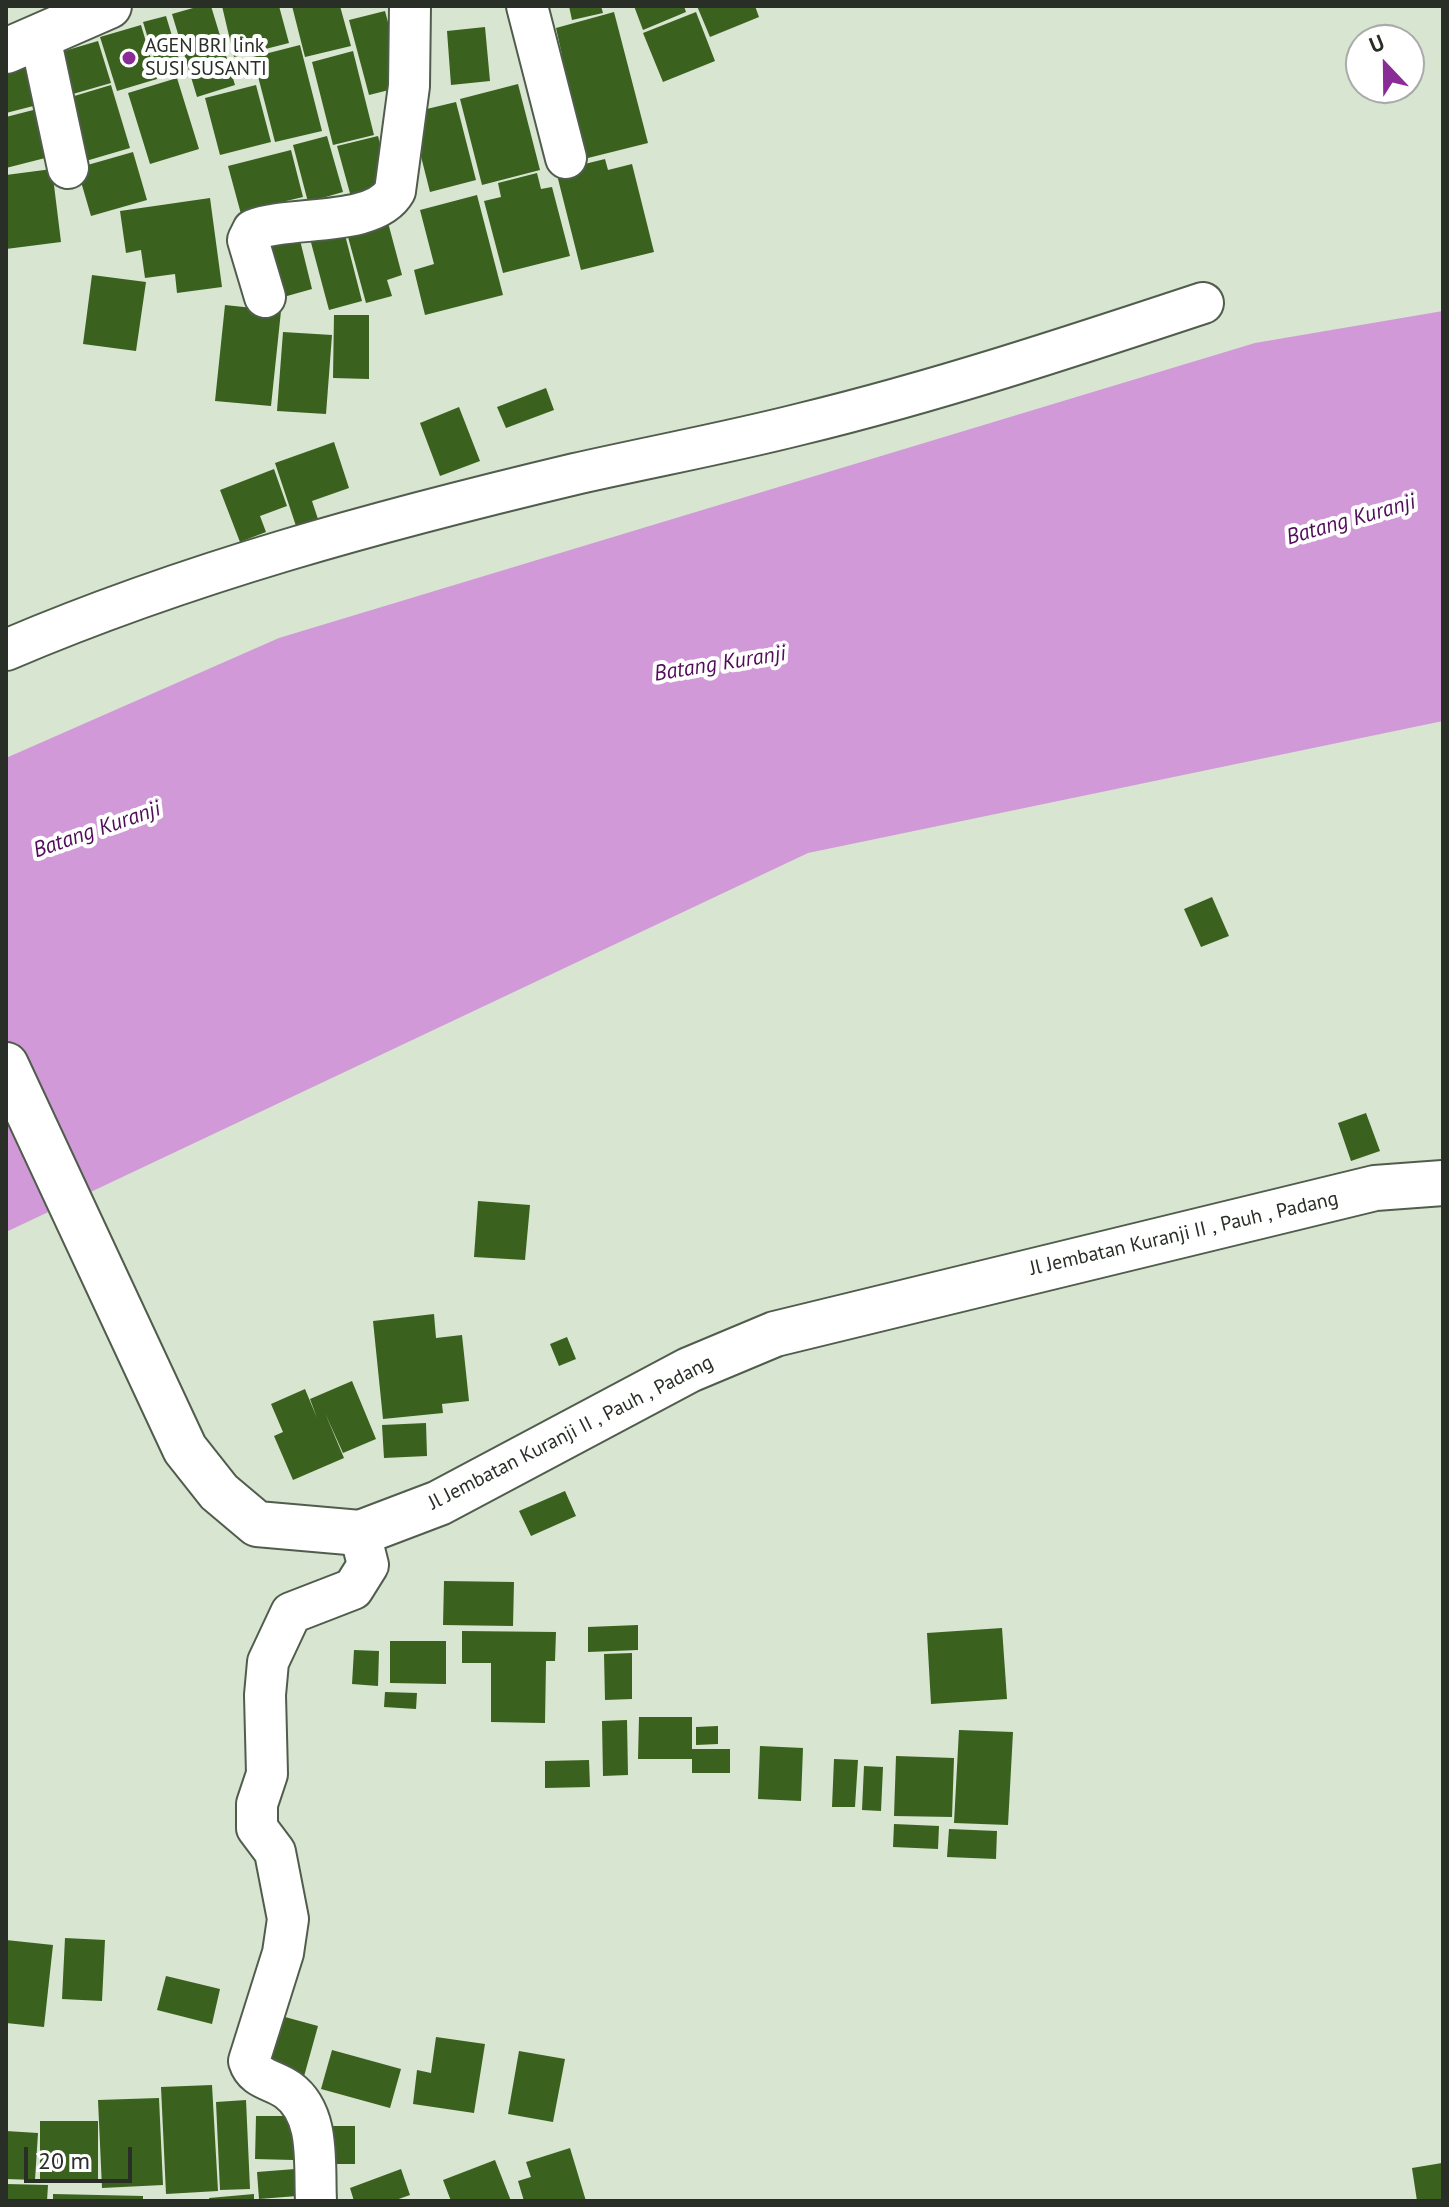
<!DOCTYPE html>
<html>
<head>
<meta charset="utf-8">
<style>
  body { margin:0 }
  #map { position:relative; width:1449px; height:2207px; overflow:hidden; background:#d7e5d1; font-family:"PT Sans",sans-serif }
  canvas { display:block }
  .frame { position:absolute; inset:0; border:8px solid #292e27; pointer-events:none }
  .north { position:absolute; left:1345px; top:24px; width:80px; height:80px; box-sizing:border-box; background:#fff; border:2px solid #a9aba9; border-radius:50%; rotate:338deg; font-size:22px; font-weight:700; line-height:32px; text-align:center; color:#292e27 }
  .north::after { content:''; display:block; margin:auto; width:28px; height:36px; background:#892c96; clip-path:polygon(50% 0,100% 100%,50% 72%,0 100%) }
  .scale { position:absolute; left:24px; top:2147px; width:108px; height:36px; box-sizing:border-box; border:4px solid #292e27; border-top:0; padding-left:10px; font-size:24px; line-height:28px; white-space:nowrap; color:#292e27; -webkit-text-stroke:6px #fff; paint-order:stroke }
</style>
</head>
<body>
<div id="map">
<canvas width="1449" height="2207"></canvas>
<div class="frame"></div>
<div class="north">U</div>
<div class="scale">20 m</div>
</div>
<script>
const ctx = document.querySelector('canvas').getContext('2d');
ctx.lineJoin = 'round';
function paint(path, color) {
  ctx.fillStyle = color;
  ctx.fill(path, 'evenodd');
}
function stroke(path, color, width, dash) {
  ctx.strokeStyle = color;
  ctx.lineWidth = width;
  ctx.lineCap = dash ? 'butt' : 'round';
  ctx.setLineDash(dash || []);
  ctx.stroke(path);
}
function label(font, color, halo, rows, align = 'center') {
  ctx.font = font + ' "PT Sans",sans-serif';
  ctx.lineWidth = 8;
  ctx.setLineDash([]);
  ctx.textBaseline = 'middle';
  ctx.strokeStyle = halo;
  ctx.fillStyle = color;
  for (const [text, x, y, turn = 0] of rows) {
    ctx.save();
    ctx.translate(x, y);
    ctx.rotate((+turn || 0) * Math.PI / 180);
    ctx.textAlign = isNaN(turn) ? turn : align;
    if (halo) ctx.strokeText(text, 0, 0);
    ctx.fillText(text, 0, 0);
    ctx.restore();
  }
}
paint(new Path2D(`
  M1443,311V721L808,853L6,1232V758L279,638L1255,343Z`), '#d199d8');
paint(new Path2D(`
  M200,6H211L235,85L197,97L172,14Z
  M222,6H279L289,43L234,57Z
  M292,6H340L351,46L305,57Z
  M569,6H601L603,13L572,20Z
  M634,6H684L686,12L643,30Z
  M697,6H755L759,17L710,37Z
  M385,11L405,86L369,95L349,20Z
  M614,12L648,143L572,162L545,60L562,55L556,28Z
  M696,12L715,61L663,82L643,33Z
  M166,16L182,69L159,75L143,22Z
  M141,25L157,79L117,91L100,37Z
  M485,27L490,81L451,85L447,31Z
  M98,41L111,83L66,96L54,54Z
  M300,45L322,131L275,142L253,57Z
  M353,51L374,135L333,145L312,62Z
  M36,65L45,103L6,113V73Z
  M177,78L199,149L150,164L128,93Z
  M518,84L540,170L482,185L460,99Z
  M111,85L130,148L79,163L61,100Z
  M256,85L271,142L220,155L205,98Z
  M456,102L476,180L430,192L410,113Z
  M45,107L57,155L6,168V117Z
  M327,136L343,192L308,202L293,145Z
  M378,136L391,187L351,197L337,146Z
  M291,150L303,197L286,201L290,217L258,210L241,214L228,166Z
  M133,152L147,200L91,216L77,168Z
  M605,159L608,170L632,164L654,252L581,270L556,171Z
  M52,169L61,242L6,249V175Z
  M537,173L541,189L552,187L570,256L503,273L484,201L501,197L498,183Z
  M477,195L503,295L425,315L414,270L434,264L420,210Z
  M210,198L222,287L177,293L175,274L145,278L141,250L126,253L120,211Z
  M386,215L402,275L387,280L392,296L366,303L345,226Z
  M296,224L312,289L280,298L252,235Z
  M343,227L362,301L329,310L309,235Z
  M92,275L146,282L136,351L83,344Z
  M225,305L281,311L271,406L215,401Z
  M334,315H369V379L333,378Z
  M283,332L332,335L326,414L277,411Z
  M546,388L554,410L506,428L497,407Z
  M459,407L480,461L440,476L420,423Z
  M334,442L349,488L312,501L318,519L296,526L275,463Z
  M274,469L287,506L260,516L266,532L240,542L220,490Z
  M1212,897L1229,936L1201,947L1184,909Z
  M1366,1113L1380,1151L1351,1161L1338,1123Z
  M478,1201L530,1205L525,1260L474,1257Z
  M434,1314L436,1338L462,1335L469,1401L442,1404L443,1413L383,1419L373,1321Z
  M567,1337L576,1359L559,1366L550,1344Z
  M352,1381L376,1439L343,1453L325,1413L344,1458L293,1480L274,1436L283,1432L271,1404L305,1389L317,1418L310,1399Z
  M426,1423L427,1456L384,1458L382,1425Z
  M565,1491L576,1516L531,1536L519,1511Z
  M444,1581L514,1582L513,1626L443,1625Z
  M638,1625V1650L588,1652V1627Z
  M1002,1628L1007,1699L931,1704L927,1633Z
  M462,1631L556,1632L555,1661H546L545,1723L491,1722V1663H462Z
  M390,1641H446V1684L390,1683Z
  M354,1650L379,1651L378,1686L352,1684Z
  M632,1653V1699L605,1700L604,1654Z
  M385,1692L417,1693L416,1709L384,1707Z
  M639,1717H692V1749H730V1773H692V1759H638Z
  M627,1720L628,1775L603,1776L602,1721Z
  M718,1726V1744L696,1745V1727Z
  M959,1730L1013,1732L1008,1825L954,1823Z
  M760,1746L803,1748L801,1801L758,1799Z
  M896,1756L954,1758L952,1817L894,1816Z
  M834,1759L858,1760L855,1807H832Z
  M589,1760L590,1787L545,1788V1761Z
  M864,1766L883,1767L881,1811L862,1810Z
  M894,1824L939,1826L938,1849L893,1847Z
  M949,1829L997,1831L996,1859L947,1857Z
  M65,1938L105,1940L102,2001L62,1999Z
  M6,1940L53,1945L44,2027L6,2023Z
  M166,1976L220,1989L212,2024L157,2010Z
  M274,2014L318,2026L303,2080L259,2068Z
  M436,2037L485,2044L474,2113L413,2104L417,2070L431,2073Z
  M332,2050L401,2069L390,2108L321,2089Z
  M519,2051L565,2059L553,2122L508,2114Z
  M212,2085L218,2191L166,2194L161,2087Z
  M159,2098L163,2185L102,2188L98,2100Z
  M246,2100L250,2189L220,2190L216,2102Z
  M256,2116H294L293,2160L255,2159Z
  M40,2121H98V2179H40Z
  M320,2126H355V2164H320Z
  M6,2131L38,2133L35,2180L6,2179Z
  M570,2148L586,2201H524L518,2181L531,2177L526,2162Z
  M495,2160L511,2201H451L443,2180Z
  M1442,2163L1443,2201H1417L1412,2168Z
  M295,2169L297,2196L259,2199L257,2172Z
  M401,2169L410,2195L393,2201H354L350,2188Z
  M6,2184L48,2185L47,2201H6Z
  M53,2194L143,2196V2201H53Z
  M254,2194V2201H210L209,2198Z`), '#3a621e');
const street = new Path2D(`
  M527,6L566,158
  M40,37L68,168
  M265,297L248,240L253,230C290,215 374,228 395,191L409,86L410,6
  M6,650C189,572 382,520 575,474C650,457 726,443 801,424C937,391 1070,347 1203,303
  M316,2201C314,2164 321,2114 288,2090C273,2079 255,2080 249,2061L283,1953L288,1919L275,1852L257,1828V1804L267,1774L265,1695L268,1662L291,1613L353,1589L368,1565L360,1533`);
const secondary = new Path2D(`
  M6,51L109,6
  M6,1065L185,1449L219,1492L257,1524L360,1533L439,1503L689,1370L775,1334L1375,1188L1443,1183`);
stroke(street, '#515d4c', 44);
stroke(secondary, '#515d4c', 48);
stroke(street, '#fff', 40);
stroke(secondary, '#fff', 44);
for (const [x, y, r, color] of [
  [129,58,8,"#892c96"]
]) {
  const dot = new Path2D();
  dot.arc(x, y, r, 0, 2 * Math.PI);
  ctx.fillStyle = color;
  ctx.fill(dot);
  stroke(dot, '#fff', 3);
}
label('20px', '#292e27', '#fff', [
  ["AGEN BRI link",145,46],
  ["SUSI SUSANTI",145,69]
], 'left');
label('20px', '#292e27', '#fff', [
  ["Jl Jembatan Kuranji II , Pauh , Padang",1184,1234,-13],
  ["Jl Jembatan Kuranji II , Pauh , Padang",571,1433,-27]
]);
label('italic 22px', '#510c5a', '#fff', [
  ["Batang Kuranji",1351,520,-16],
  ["Batang Kuranji",720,664,-9],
  ["Batang Kuranji",97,830,-19]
]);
</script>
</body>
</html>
